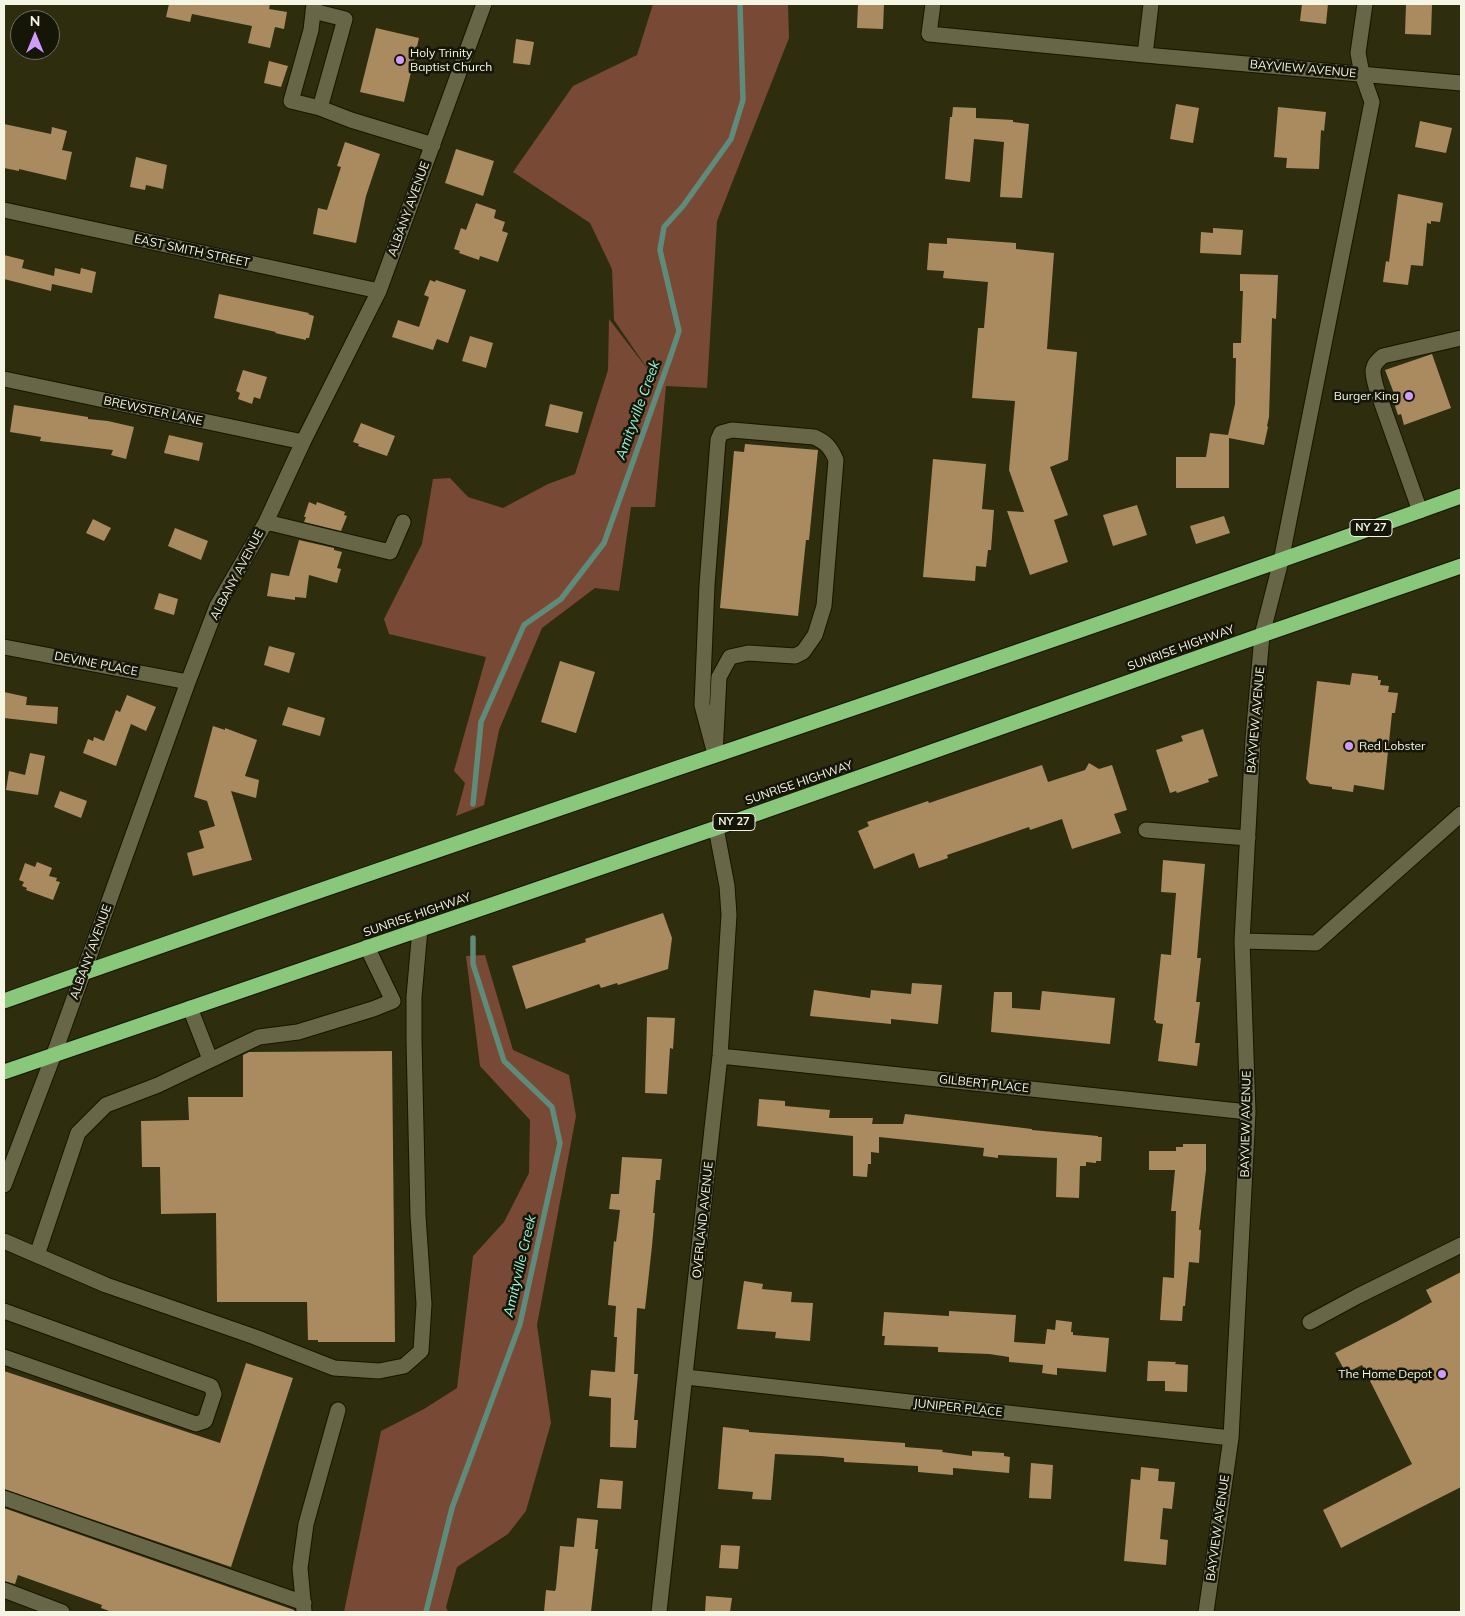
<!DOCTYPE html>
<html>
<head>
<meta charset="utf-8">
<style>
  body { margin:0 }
  #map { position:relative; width:1465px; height:1616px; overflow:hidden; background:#2e2d0e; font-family:Mulish,sans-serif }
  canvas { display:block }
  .frame { position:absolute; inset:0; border:5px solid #f5f5e3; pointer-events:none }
  .north { position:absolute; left:10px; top:10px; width:50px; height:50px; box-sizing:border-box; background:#151508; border:1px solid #6f6f60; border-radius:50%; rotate:0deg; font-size:14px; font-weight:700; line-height:20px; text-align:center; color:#f5f5e3 }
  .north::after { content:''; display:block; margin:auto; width:18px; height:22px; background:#d09dff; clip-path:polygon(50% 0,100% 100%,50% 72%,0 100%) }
</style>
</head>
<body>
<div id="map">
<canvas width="1465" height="1616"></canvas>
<div class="frame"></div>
<div class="north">N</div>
</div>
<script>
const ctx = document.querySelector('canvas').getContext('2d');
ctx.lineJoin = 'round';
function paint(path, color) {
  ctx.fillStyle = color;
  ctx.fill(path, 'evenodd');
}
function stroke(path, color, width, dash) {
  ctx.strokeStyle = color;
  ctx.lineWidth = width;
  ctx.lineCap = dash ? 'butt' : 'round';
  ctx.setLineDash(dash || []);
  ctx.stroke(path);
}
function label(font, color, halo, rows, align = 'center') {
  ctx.font = font + ' Mulish,sans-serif';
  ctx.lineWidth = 5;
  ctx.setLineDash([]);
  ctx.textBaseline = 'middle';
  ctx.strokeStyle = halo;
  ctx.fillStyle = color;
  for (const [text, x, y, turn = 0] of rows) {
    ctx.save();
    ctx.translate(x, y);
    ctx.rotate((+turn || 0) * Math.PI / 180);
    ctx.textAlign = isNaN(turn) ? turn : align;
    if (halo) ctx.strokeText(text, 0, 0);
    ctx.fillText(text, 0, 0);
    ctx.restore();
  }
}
paint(new Path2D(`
  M653,4H788L789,38L717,221L707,388L666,386L655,507H631L619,591L595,588L542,628L499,730L484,805L456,816L465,783L454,771L486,657L389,634L384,619L422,544L433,479L450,478L468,497L503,508L548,484L575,474L608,370L609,319L649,371L614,320L612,269L590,223L513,172L573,86L637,55Z
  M485,955L513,1050L569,1075L576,1116L537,1325L551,1423L526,1511L508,1534L457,1567L446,1607L448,1612H344L381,1431L424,1409L457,1388L473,1256L504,1222L529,1173L530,1120L480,1066L466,956Z`), '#784935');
stroke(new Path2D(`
  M473,804L481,722L524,625L561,599L604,543L672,352L679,331L660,250L664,227L683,206L731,139L743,100L740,4
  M426,1612L452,1508L520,1324L560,1143L552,1107L504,1061L473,964V938`), '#5e8b7a', 5.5);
paint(new Path2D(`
  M169,4H270L269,9L287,12L284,29L275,27L270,48L248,43L252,26L192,14L190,22L166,17Z
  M858,4H884L883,29L857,28Z
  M1302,4H1328L1326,24L1300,21Z
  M1406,4L1432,5L1431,35L1405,34Z
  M376,28L419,38L404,102L360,92Z
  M516,39L534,42L530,65L513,63Z
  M269,61L288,66L281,87L264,83Z
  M1176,104L1199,108L1193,143L1170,139Z
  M953,107L976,108V118L1013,120V122L1029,124L1022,198L1000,197L1004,142L974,139L970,182L945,179L950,117H952Z
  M1278,107L1326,112L1324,131L1321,130L1319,169L1286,168L1287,158L1274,157Z
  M1420,121L1452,128L1446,153L1415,147Z
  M4,124L51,134L52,127L67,131L62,150L72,152L66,180L19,169V171L4,168Z
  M345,142L380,154L366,196L356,243L313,234L318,208L327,210L341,167L337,166Z
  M456,149L494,161L483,196L445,183Z
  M136,157L167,165L163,189L146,185L145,190L130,187Z
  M1398,194L1443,203L1440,222L1431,221V224L1427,223L1423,266L1411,265L1408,285L1383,282L1386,261L1389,262Z
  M476,203L496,210L494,218L505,222L502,231L508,233L498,262L480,256L479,260L459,253L460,251L454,249L461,228L466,230Z
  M1213,228L1243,230L1241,255L1200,253L1201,232L1213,233Z
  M947,238L1016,243V249L1054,253L1047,349L1077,352L1068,460L1050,467L1068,515L1054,520L1068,562L1030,575L1007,511L1024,512L1009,470L1015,401L972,398L978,328H984L988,282L943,278L944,271L927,270L929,243L947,244Z
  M4,255L24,260L22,268L54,276L55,268L80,274L81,268L96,272L92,293L52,284L51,291L4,279Z
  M1240,274L1278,275L1276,319L1272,318L1269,417L1267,426L1268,427L1264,445L1229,438V488H1176V457H1206L1210,433L1228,435L1235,404L1236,358H1233V343H1241L1243,291H1240Z
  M430,280L435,282L436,280L466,290L448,343L437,339L433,350L392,337L398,320L419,327L429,297L424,295Z
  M219,294L309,313L308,314L314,316L309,338H306V340L275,333L276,332L214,318Z
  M470,336L493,343L486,368L462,361Z
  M1432,354L1451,408L1404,425L1401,414L1398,415L1392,397L1395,396L1385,370Z
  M243,370L267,377L260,399L254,397L252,404L238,399L240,393L236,391Z
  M550,404L583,412L578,433L545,426Z
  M14,405L88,417V419L108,421L134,427L126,459L111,455L113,450L40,441L41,437L10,432Z
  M361,423L395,436L387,456L358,446L359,444L353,442Z
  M169,435L203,443L199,461L164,453Z
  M745,444L818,450L809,540H806L798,616L720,608L734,451L744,452Z
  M933,459L986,464L982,509L994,510L991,550H988L986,567L976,566L975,581L923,577Z
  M309,502L316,505L317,502L345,512L344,515L347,516L341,531L304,522L306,517H304Z
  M1137,505L1147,535L1113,546L1103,515Z
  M1224,516L1230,533L1196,544L1190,526Z
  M93,519L111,528L104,541L86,533Z
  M175,528L208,541L201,560L168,546Z
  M299,540L334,548V550L342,552L337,568L341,569L337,583L309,575L306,598L295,597V600L267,596L271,573L289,576Z
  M159,593L178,599L174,615L154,609Z
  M269,646L295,653L289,673L264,665Z
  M560,661L595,672L576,733L541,722Z
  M1352,673L1378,676V680H1381L1380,685L1389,686L1388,692L1398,693L1395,713H1392L1384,790L1354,785L1353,792L1332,789V787L1310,784L1306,779L1317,681L1350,685Z
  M4,692L27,697L26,705L58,707L57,724L4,718Z
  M127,695L156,707L146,731L131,724L116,766L83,753L88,739L93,741L94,737L104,741L116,710L120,712Z
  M288,707L325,718L320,736L282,725Z
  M213,726L225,730V728L257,740L245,776L259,780L256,798L231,791L252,860L193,876L187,853L204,848L199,831L215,826L207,801L194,797Z
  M1203,729L1218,776L1208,779L1209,782L1177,793L1176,791L1170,793L1156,750L1183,741L1181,736Z
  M30,753L45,756L38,795L6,790L9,771L25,775Z
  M1089,763L1099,769L1112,765L1127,810L1114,814L1121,833L1072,849L1062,819L1030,830L1029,827L947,855L948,858L919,868L914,853L874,869L858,831L869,826L867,822L928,801L929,803L1042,765L1048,782L1085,770Z
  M60,791L87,801L81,818L54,807Z
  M1163,860L1205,864L1197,958H1201L1196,1002H1200L1195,1043H1200L1197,1066L1158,1061L1163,1024L1156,1023V1021L1154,1020L1161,954L1171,955L1176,893L1161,892Z
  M37,862L52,868L49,876L57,878L56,881L60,882L53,900L26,890L27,888L22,886L24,882L19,880L25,863L35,867Z
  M663,913L672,938L668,969L618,985L617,983L601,988L599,984L526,1009L512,966L586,942L585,939Z
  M912,983L942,985L938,1024L891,1019V1024L810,1016L814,990L870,998L871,990L911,994Z
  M1042,991L1115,998L1110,1044L991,1032L994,992H1012V1008L1040,1010Z
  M647,1017L675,1018L673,1049L670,1048L667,1094L645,1093Z
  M392,1051L395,1342H318V1340H308L307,1302H217L216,1213L161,1214L160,1167H142L141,1121L189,1120L188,1097H243V1055L249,1052Z
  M759,1099L785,1101V1106L830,1110L829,1118H873L872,1124H903L905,1114L1032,1129V1130L1098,1136V1137H1102L1101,1161H1096V1163L1086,1162V1166H1080L1079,1198L1056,1197L1057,1158L998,1155V1158L983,1156L984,1148L879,1137V1153L871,1152V1164H868L867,1177L853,1176V1136L757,1126Z
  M1183,1144H1206V1170L1199,1230H1201L1199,1263L1189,1262L1185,1306H1183L1182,1321L1160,1320L1163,1277L1174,1278L1176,1211H1171L1175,1170H1149V1151H1176V1147H1183Z
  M622,1157L662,1159L660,1180H656L653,1213H655L652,1246L645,1309L637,1308L634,1374H638L634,1420H638L636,1448L610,1447L611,1398L589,1396L591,1370L615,1372L617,1337H614L616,1306L608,1305L614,1241L616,1242L620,1210L609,1209L611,1194H619Z
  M1461,1272V1487L1341,1548L1323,1510L1412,1464L1362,1365L1346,1373L1335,1353L1396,1322L1432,1302L1426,1290Z
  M744,1281L763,1284L762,1289L792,1292L791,1302L813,1303L810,1341L775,1338L776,1332L737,1329Z
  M949,1311L1016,1315L1014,1342L1045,1344L1047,1329L1055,1330L1056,1320L1072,1322L1071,1332H1073V1335L1109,1338L1106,1372L1057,1368V1375L1042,1373L1043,1365L1009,1362V1357L989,1354L938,1352V1347L884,1345L885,1336H882L884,1312L949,1316Z
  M1148,1361L1176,1362L1175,1364L1188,1365L1187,1392L1165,1391V1381H1147Z
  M246,1363L293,1378L231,1567L4,1489V1371L220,1443Z
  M723,1427L749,1430V1432L905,1443V1447L943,1450L942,1452L972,1456V1451L1004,1453V1456L1010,1457L1009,1473L953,1468V1475L918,1472V1466L844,1462V1458L821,1456L775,1454L771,1500L752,1499L753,1492L718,1489Z
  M1031,1463L1053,1465L1051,1499L1029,1498Z
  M1141,1467L1159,1469L1158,1481L1175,1482L1172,1509L1163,1508L1160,1539L1168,1540L1166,1565L1124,1561L1131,1479L1140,1480Z
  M600,1479L623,1481L621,1509L597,1508Z
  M4,1508L294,1610L295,1612H112L101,1608L102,1605L18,1575L15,1584L4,1581Z
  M577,1518L598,1520L595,1549H598L591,1612H544L546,1590L555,1591L556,1588L560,1546L574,1547Z
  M721,1545L740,1546L738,1569L719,1568Z
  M706,1596L732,1598L730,1612H705Z`), '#aa8b5f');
const minor = new Path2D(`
  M314,4L311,30L291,101L320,108L351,120L433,145
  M933,4L929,34L1145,55L1461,83
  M313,11L345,19L320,108
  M1145,55L1151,4
  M4,210L379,291
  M4,379L303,442
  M732,430L814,437C826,442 831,448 836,460L824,606L815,635L803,652L795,656L748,653L730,657L719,677L715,754L702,705L707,585L718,440L721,433Z
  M1420,511L1376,387C1372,372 1370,366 1383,356L1461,338
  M266,522L390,552L403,522
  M4,647L188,682
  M1146,830L1248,838
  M1242,941L1316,943L1461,814
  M190,1008L210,1059
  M720,1056L1248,1112
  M4,1185L54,1054L188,682L217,606L266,522L303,442L379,291L484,4
  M4,1241L106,1285L255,1337L334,1368L379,1371L404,1366L421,1351L424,1304L418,1216L414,1040V997L420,929
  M37,1255L78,1133L106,1105L158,1085L259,1037L298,1032L373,1009L393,1001L367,947
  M4,1311L211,1386L214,1394L205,1421L196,1424L4,1357
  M1310,1322L1358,1296L1461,1245
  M686,1377L1231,1438
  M4,1498L304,1603
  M4,1590L62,1612
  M304,1611L300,1568L306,1524L338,1410
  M659,1612L720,1056L729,915L727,886L716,828
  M1206,1612L1231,1438L1248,1112L1242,941L1253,739L1262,635L1281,561L1372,102L1362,74L1358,53L1365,4`);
const highway = new Path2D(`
  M4,1001C488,829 978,670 1461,496
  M4,1072L716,828L1262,635L1461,566`);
stroke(minor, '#161500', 17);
stroke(highway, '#161500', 17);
stroke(minor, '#676747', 15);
stroke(highway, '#89c77b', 15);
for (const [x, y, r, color] of [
  [400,60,5,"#d09dff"],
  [1409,396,5,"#d09dff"],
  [1349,746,5,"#d09dff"],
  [1442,1374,5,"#d09dff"]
]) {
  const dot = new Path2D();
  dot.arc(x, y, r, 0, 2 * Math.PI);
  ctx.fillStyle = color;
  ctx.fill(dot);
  stroke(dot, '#151508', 2);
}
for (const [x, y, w] of [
  [1371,528,42],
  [734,822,42]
]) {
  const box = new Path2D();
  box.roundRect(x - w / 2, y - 8.5, w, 17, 4);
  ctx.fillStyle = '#151508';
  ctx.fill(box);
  stroke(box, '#f5f5e3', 1);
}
label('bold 11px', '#f5f5e3', null, [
  ["NY 27",1371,528],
  ["NY 27",734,822]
]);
label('12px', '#f5f5e3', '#151508', [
  ["Holy Trinity",410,53],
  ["Baptist Church",410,67],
  ["Burger King",1399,396,"right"],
  ["Red Lobster",1359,746],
  ["The Home Depot",1432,1374,"right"]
], 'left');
label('12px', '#f5f5e3', '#151508', [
  ["BAYVIEW AVENUE",1303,69,5],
  ["ALBANY AVENUE",409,209,-70],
  ["EAST SMITH STREET",192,251,12],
  ["BREWSTER LANE",153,411,12],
  ["ALBANY AVENUE",237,575,-62],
  ["SUNRISE HIGHWAY",1181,648,-20],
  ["DEVINE PLACE",96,664,11],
  ["BAYVIEW AVENUE",1256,720,-85],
  ["SUNRISE HIGHWAY",799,783,-19],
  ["SUNRISE HIGHWAY",417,915,-19],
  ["ALBANY AVENUE",91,952,-70],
  ["GILBERT PLACE",984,1084,6],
  ["BAYVIEW AVENUE",1246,1124,-89],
  ["OVERLAND AVENUE",703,1220,-84],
  ["JUNIPER PLACE",958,1408,6],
  ["BAYVIEW AVENUE",1218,1528,-82]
]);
label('italic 14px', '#96f6d8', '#151508', [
  ["Amityville Creek",638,410,-70],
  ["Amityville Creek",520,1266,-77]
]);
</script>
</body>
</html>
